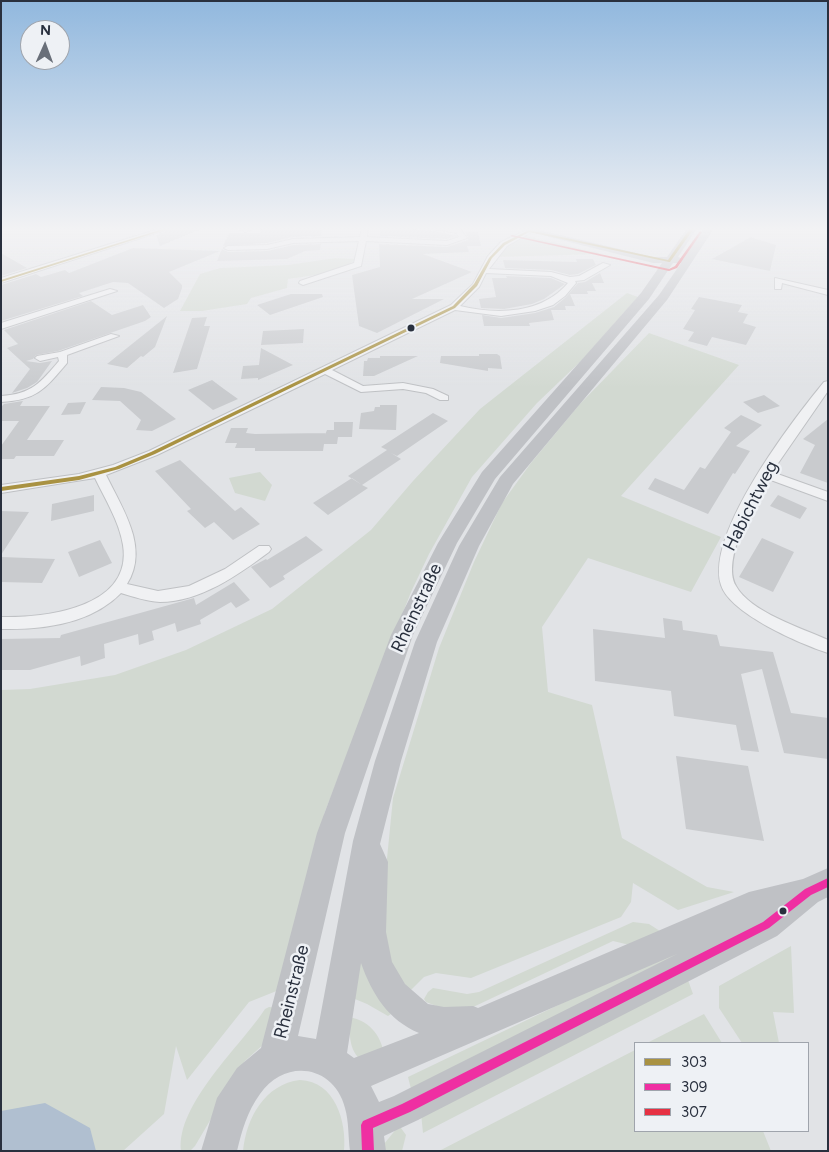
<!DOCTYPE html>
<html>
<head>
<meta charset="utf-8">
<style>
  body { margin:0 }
  #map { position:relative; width:829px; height:1152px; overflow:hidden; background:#e1e3e6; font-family:Figtree,sans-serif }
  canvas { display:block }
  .frame { position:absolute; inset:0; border:2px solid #29303e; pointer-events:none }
  .legend { position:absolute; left:634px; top:1042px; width:175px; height:90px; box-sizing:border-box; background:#eef1f5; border:1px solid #9fa4ac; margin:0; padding:6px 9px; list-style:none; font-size:15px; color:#29303e }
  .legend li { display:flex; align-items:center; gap:10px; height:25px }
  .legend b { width:25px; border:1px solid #9fa4ac }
  .north { position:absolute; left:20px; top:20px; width:50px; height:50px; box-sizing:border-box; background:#eef1f5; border:1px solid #9fa4ac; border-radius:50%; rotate:2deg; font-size:14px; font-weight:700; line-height:20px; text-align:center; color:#29303e }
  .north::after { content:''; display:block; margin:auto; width:18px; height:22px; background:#696f79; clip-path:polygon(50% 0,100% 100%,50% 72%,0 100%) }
</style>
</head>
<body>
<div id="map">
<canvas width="829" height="1152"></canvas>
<div class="frame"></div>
<ul class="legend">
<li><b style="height:6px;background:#a99242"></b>303</li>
<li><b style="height:6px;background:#ef2fa2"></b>309</li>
<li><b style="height:6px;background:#e63143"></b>307</li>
</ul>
<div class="north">N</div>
</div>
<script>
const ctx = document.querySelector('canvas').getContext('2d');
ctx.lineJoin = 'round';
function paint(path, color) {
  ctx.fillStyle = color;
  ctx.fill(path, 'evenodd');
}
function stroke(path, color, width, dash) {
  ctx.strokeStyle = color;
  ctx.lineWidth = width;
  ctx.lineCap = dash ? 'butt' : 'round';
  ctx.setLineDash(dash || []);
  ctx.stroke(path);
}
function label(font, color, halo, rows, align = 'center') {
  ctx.font = font + ' Figtree,sans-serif';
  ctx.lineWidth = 5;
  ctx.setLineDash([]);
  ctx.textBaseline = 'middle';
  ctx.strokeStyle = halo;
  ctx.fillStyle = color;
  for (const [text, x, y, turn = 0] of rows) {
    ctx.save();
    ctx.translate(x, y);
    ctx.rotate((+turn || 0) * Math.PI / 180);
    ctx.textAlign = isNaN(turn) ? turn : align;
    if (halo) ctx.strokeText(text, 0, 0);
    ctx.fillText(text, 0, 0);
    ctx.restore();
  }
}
paint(new Path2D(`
  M526,236L603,254L497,257L506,247Z
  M335,258L355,259C346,272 304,277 288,279L287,288L251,298L247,304L202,311H180L200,274L220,268L288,265Z
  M627,293L638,297L582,360L537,403L472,477L429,554L411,592L324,814L330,815L284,988L249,1002L187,1080L176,1046L164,1114L123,1151H1V690L30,689L115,675L186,650L272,609L371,530L413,481L480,409Z
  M649,333L739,365L621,496L721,537L691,592L588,558L542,627L548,692L592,705L622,838L707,887L734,892L678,910L633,883L631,902L621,917L471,978L436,973L424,977L408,993L392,974L381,919L393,798L439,648L474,562L502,503L531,463L579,405Z
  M260,472L272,485L265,501L235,493L229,478Z
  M362,906L391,1014L388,1016L367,1004L350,997Z
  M633,922L649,924L663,933L638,947L613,941L471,1008L444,1009L426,1002L424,999L428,992L433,988L467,994L479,992Z
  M791,946L794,1013L773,1012L779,1043H742L719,1008V986Z
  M673,950L679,958L411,1089L408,1077Z
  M688,980L693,994L423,1133L421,1113Z
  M269,1007L280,1008L265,1043L245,1061L195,1146L190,1151H181C176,1104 241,1046 265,1009Z
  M704,1014L722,1043H647Z
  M349,1017C373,1022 381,1037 386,1060L362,1061C348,1050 350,1033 349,1017Z
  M635,1050V1131H763L771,1151H439Z
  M300,1080C335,1081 347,1122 344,1151H243C246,1118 265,1084 300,1080Z
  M397,1128H401L406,1135L402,1151H382L384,1144Z`), '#d2d9d1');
paint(new Path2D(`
  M45,1103L90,1128L96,1151H1V1111Z`), '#b0bfd0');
paint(new Path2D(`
  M177,227H206L160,246L156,235Z
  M380,227L437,231L456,236L447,239L380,236Z
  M262,228H322L321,236L293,237L267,243L223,246L229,233H260Z
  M465,232H478L481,246H467L469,252L423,254L472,272L412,299H444L377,333L359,326L352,275L380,267L379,244L447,247L468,240V237Z
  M751,237L776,245L770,271L712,259Z
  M321,244L320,250L305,251L287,259L217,261L222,249L228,252L267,251L293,245Z
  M133,248L220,251L169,272L182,285V288L178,299L164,308L128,283L113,282L79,293L83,296L1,321V285L36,274L41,277L65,270L69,273Z
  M1,253L27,268L1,276Z
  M576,259H593L596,265L578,274L570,275L551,270L505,268L503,260L577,262Z
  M600,273L604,283H592L596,291H587L588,294H570L575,306H565L566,310H551L554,320L529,323L530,326H484L482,315L501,318L535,313L554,307L566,297L578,283L585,282Z
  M506,276L551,278L565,284L544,299L532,304L504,309L481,308L479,299L496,297L492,278H507Z
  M291,294H322L323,297L270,315L257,305Z
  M699,297L742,305L738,312L748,314L743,323L756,327L746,345L712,337L707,346L688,341L694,332L683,329L695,310L691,309Z
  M91,301L112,315L143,305L151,317L145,321L58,351L36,355L33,359L26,361L40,363L52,361L37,382L27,388L12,393L30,369L7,348L18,344L4,330Z
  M167,316L155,347L143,357L141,356L127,368L107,364Z
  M207,317L204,326H210L197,369L173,373L192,318Z
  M304,329L303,343L261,345L263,331Z
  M261,348L293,365L258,380V378L241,379L243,366L259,365Z
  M479,354H497L500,356L502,369L488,368V371L440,363L441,356H479Z
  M380,356H418L374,376H363L364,361H367L368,358H380Z
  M212,380L224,389L238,399L213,410L188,390Z
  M101,387L124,388L141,392L176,419L152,431L136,430L141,420L120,401L92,400Z
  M764,395L780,406L758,413L743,402Z
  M23,401L20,406H50L27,440H64L54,456H16L14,459H1V446L19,421H1V407L4,404Z
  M86,402L80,414L61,415L68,403Z
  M380,405H397L396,430L359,429L361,413L374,411L375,407H380Z
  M433,413L448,421L397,456L391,453L401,459L362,485L368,488L328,515L313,503L352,478L362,485L348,476L387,450L381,447Z
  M741,415L762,425L736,446L750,451L735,474L733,473L708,514L648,489L655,478L684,490L700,467L705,469L731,432L724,428Z
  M828,419V483L800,473L815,445L803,439Z
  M334,422H353L352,437H338L337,444H324L323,451H255V448H235L237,443H225L231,428H248L246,433L255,434L326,433L325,435L327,430H334Z
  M180,460L235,511L241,507L260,524L233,540L214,522L205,528L187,511L191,509L155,471Z
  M94,495V511L51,521L52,504Z
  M778,495L807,508L800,519L770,506Z
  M1,511L29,512L1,555Z
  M306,536L323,550L283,576L285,579L270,588L251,567L266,559L267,560Z
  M762,538L794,552L773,592L739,577Z
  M100,540L112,563L79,577L68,552Z
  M1,557L55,559L42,583L1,582Z
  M234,582L250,600L236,608L231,602L200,620L201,624L177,632L175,623L152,631L154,640L139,645L138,634L104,644L105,658L81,666L80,656L30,670H1V639L60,638L61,635L194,598L196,605Z
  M663,618L682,621L683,630L717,635L720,646L773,652L791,713L828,718V759L784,753L762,669L741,674L759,752L741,750L736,725L674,716L671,691L595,681L593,629L665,638Z
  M676,756L748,766L764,841L686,829Z`), '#c9cbce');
const street = new Path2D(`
  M165,227H175L1,283V278Z
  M236,227H258L245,232Z
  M362,227H368L367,237L447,241L459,237L456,233L427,227L461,230L467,238L447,245L366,241L361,266L303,285L299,283L300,281L354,263L359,241L293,243L267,249L228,250L224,248L228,246L267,245L293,239L360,237Z
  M533,227H541L507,246L489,269L551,272L570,277L579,276L603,263L610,265L584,280L575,281L576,283L565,296L553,305L535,311L501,316L455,310L332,370L363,386L403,383L433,389L448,396V400H440L426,393L403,389L361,392L325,374L157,455L106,475C122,508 150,548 127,584L158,591L189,586L225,569L259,546H269L271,549L269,552C238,575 200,602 160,602C146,601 134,597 121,593C91,624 42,630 1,629V617C45,618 133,608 123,545C119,521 105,499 95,478L1,493V485L79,474L113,465L149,451L451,305L473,284L488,256L501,242ZM486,273L551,276L568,283C542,314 497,315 460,306L479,287Z
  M775,278L828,290V295L782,283L781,289H775Z
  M110,289L117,291L1,329V323Z
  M111,334L119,336L67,355V363C45,389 37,400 1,402V396C32,394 40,383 59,361L58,357L40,361L35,358L37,356L60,352Z
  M828,381V391L772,472L828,492V501L768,479C754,502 721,560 736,586C750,612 802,628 828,640V653C801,644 730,614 721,585C705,534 792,421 824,382Z`);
stroke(street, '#bfc1c4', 2);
paint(street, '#f0f1f3');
paint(new Path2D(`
  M509,227H527L653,257H667L688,227H698L678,257L683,259L705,227H715L667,300L513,484L479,546L437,642L401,761L380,844L388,862L386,932L392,962L405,984L428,1004L444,1007L473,1006L478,1008L749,892L803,879L828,868V897L818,902L777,936L418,1120L384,1136L386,1151H350C348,1137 349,1122 345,1108C334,1065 285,1058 260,1094C247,1112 242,1130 237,1151H201L217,1098L237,1068L261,1048L317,833L391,635L438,543L482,472L641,293L662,263H653ZM673,263H681L659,295L500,477L459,546L415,642L375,761L353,841L316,1039L298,1036L345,833L413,635L457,543L495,479L649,299ZM677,954L394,1096L379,1102L371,1086ZM361,963C372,994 388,1020 419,1033L354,1058L347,1053Z`), '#bfc1c5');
paint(new Path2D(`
  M169,227H174L1,282V280Z
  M691,227H695L670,262H669L529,232L505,245L492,258L477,286L455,308L155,454L119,469L79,480L1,491V487L79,476L115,467L151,452L453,306L474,284L489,258L503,243L529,230L668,260Z`), '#a99242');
paint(new Path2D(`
  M828,878V887L811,895L769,928L410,1112L373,1128L374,1151H362L361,1125L363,1121L402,1104L763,922L805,889Z`), '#ef2fa2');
paint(new Path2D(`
  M700,231L702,232L677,268L669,271L510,236L512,235L669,269L675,266Z`), '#e63143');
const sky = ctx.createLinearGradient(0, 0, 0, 388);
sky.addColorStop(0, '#91b8de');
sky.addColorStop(0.59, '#f2f2f4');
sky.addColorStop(1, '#f2f2f400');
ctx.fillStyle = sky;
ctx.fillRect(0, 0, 829, 388);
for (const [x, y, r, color] of [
  [411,328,4.5,"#29303e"],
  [783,911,4.5,"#29303e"]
]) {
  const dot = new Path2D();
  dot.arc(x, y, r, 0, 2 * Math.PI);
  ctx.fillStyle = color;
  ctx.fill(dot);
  stroke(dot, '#eef1f5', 2);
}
label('18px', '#29303e', '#eef1f5', [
  ["Habichtweg",751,506,-63],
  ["Rheinstraße",417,608,-65],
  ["Rheinstraße",292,992,-76]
]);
</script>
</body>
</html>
